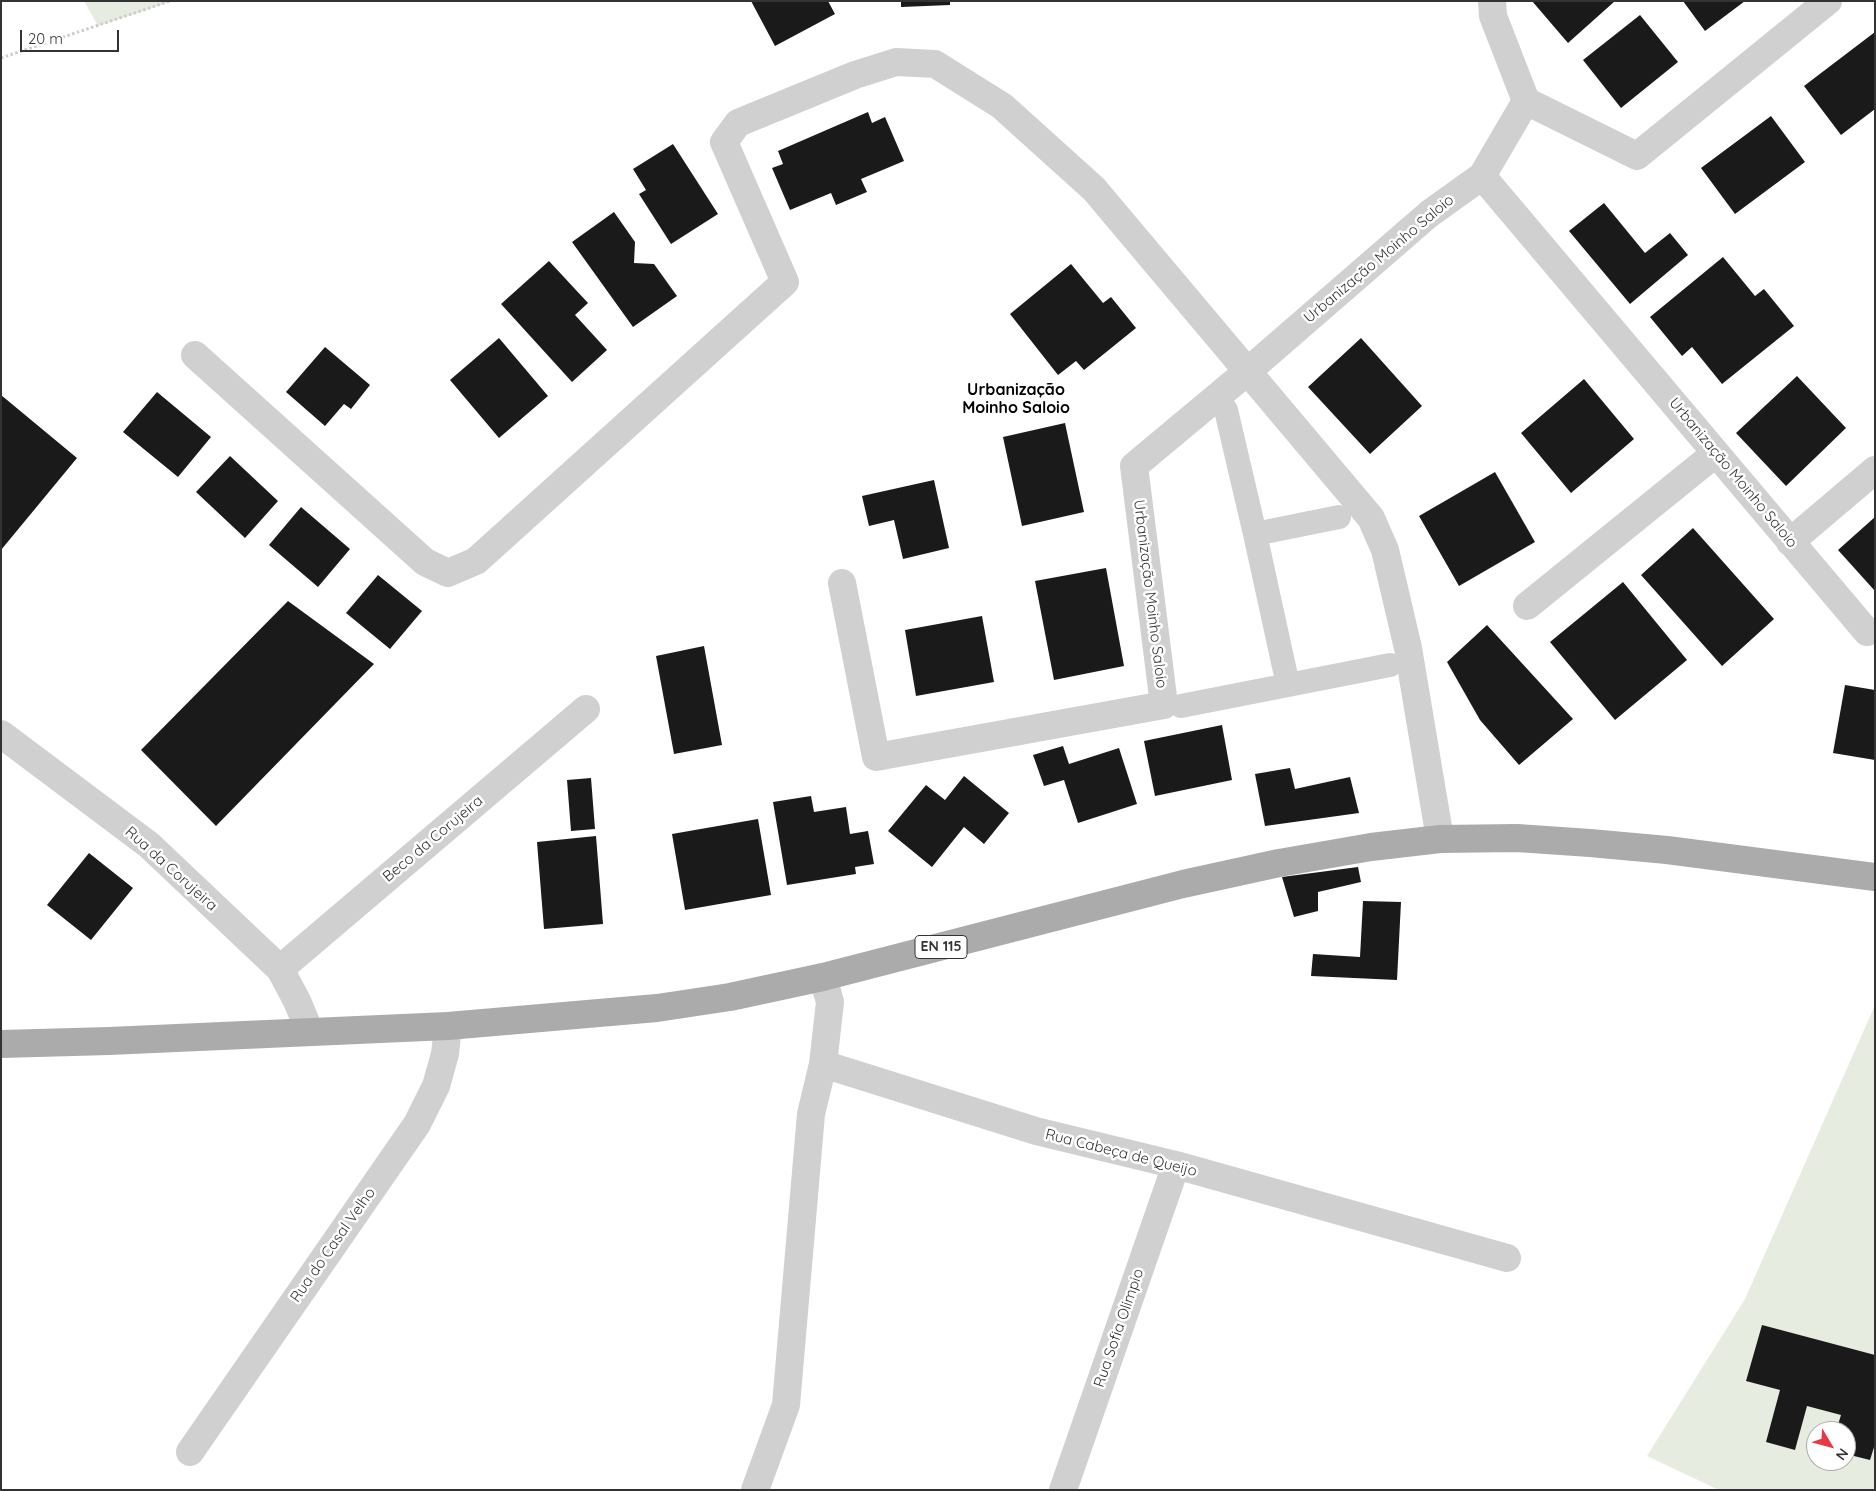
<!DOCTYPE html>
<html>
<head>
<meta charset="utf-8">
<style>
  body { margin:0 }
  #map { position:relative; width:1876px; height:1491px; overflow:hidden; background:#fff; font-family:Quicksand,sans-serif }
  canvas { display:block }
  .frame { position:absolute; inset:0; border:2px solid #333; pointer-events:none }
  .north { position:absolute; left:1806px; top:1421px; width:50px; height:50px; box-sizing:border-box; background:#fff; border:1px solid #adadad; border-radius:50%; rotate:127deg; font-size:14px; font-weight:700; line-height:20px; text-align:center; color:#333 }
  .north::after { content:''; display:block; margin:auto; width:18px; height:22px; background:#e63946; clip-path:polygon(50% 0,100% 100%,50% 72%,0 100%) }
  .scale { position:absolute; left:20px; top:30px; width:99px; height:22px; box-sizing:border-box; border:2px solid #333; border-top:0; padding-left:6px; font-size:15px; line-height:18px; white-space:nowrap; color:#333; -webkit-text-stroke:4px #fff; paint-order:stroke }
</style>
</head>
<body>
<div id="map">
<canvas width="1876" height="1491"></canvas>
<div class="frame"></div>
<div class="north">N</div>
<div class="scale">20 m</div>
</div>
<script>
const ctx = document.querySelector('canvas').getContext('2d');
ctx.lineJoin = 'round';
function paint(path, color) {
  ctx.fillStyle = color;
  ctx.fill(path, 'evenodd');
}
function stroke(path, color, width, dash) {
  ctx.strokeStyle = color;
  ctx.lineWidth = width;
  ctx.lineCap = dash ? 'butt' : 'round';
  ctx.setLineDash(dash || []);
  ctx.stroke(path);
}
function label(font, color, halo, rows, align = 'center') {
  ctx.font = font + ' Quicksand,sans-serif';
  ctx.lineWidth = 5;
  ctx.setLineDash([]);
  ctx.textBaseline = 'middle';
  ctx.strokeStyle = halo;
  ctx.fillStyle = color;
  for (const [text, x, y, turn = 0] of rows) {
    ctx.save();
    ctx.translate(x, y);
    ctx.rotate((+turn || 0) * Math.PI / 180);
    ctx.textAlign = isNaN(turn) ? turn : align;
    if (halo) ctx.strokeText(text, 0, 0);
    ctx.fillText(text, 0, 0);
    ctx.restore();
  }
}
paint(new Path2D(`
  M84,1H173L98,26Z
  M1875,1005V1490H1719L1647,1456L1745,1299ZM1816,1431H1846V1461H1816Z`), '#e6ecdf');
paint(new Path2D(`
  M751,1H828L835,14L775,46Z
  M901,1H950V5L901,7Z
  M1532,1H1615L1568,43Z
  M1683,1H1745L1705,31Z
  M1640,15L1678,62L1621,108L1583,60Z
  M1875,32V109L1841,135L1804,86Z
  M868,112L872,123L885,117L904,161L861,179L867,192L836,205L831,193L790,210L772,168L783,164L778,151Z
  M1771,116L1805,162L1735,214L1701,168Z
  M673,144L718,214L671,244L639,194L646,190L633,169Z
  M1604,203L1645,253L1670,233L1688,255L1630,304L1569,231Z
  M614,212L635,242L634,263L654,264L677,296L633,327L572,242Z
  M1723,257L1755,296L1764,289L1794,326L1722,384L1692,347L1682,356L1650,317Z
  M549,261L588,303L575,315L607,350L572,382L501,304Z
  M1071,264L1103,303L1111,297L1136,328L1084,370L1076,361L1058,375L1010,314Z
  M499,338L548,396L499,438L450,380Z
  M1361,338L1422,406L1370,454L1308,387Z
  M325,347L370,385L351,409L344,404L325,426L286,392Z
  M1797,376L1846,428L1786,486L1736,433Z
  M1584,379L1634,439L1571,493L1521,433Z
  M157,392L211,437L178,477L123,432Z
  M1,395L77,458L1,550Z
  M1065,423L1084,512L1022,526L1003,437Z
  M230,456L278,501L245,538L196,492Z
  M1495,472L1535,542L1459,586L1419,516Z
  M934,480L949,548L903,559L894,520L869,526L862,496Z
  M301,507L350,549L318,587L269,545Z
  M1875,517V591L1838,550Z
  M1693,528L1774,619L1722,666L1641,575Z
  M1106,568L1124,666L1054,680L1035,581Z
  M378,575L422,611L390,649L346,613Z
  M1623,582L1687,660L1615,720L1550,642Z
  M288,601L374,664L216,826L141,750Z
  M982,616L994,682L916,696L905,630Z
  M1487,625L1573,719L1519,765L1480,720L1447,662Z
  M704,646L722,745L674,754L656,656Z
  M1845,685L1875,690V760L1833,753Z
  M1222,725L1232,780L1155,796L1144,741Z
  M1063,746L1069,764L1119,748L1137,804L1078,823L1064,780L1044,786L1033,755Z
  M1290,768L1295,789L1350,777L1359,813L1265,826L1255,774Z
  M964,776L1009,813L984,844L964,827L932,867L888,831L926,785L945,800Z
  M591,778L595,829L571,831L567,780Z
  M811,796L814,812L846,807L850,834L868,831L874,864L855,867L856,874L787,885L773,802Z
  M758,819L771,895L685,910L672,834Z
  M596,836L603,924L544,929L537,842Z
  M89,853L133,888L91,940L47,905Z
  M1358,867L1361,882L1318,892V911L1294,917L1282,877Z
  M1363,901L1401,902L1397,980L1311,976L1313,954L1360,957Z
  M1762,1325L1875,1355V1444L1870,1460L1846,1454V1431H1836L1841,1415L1807,1406L1795,1450L1766,1442L1780,1390L1746,1381Z`), '#1a1a1a');
stroke(new Path2D(`
  M1,58L170,1`), '#cdcdcd', 3, [2.5, 2.5]);
stroke(new Path2D(`
  M1226,410L1255,534
  M1288,685L1255,534L1339,517
  M1181,706L1390,665`), '#d0d0d0', 24);
stroke(new Path2D(`
  M1492,1L1493,16L1526,101L1637,156L1828,1
  M1482,176L1867,632
  M195,355L425,562L448,573L476,561L785,282L724,142L738,123L855,75L896,62L935,64L1002,106L1094,189L1371,518L1385,550L1408,648L1440,839
  M1790,542L1875,470
  M842,583L876,757L1164,705L1134,466L1248,371L1429,214L1482,176L1526,101
  M1527,606L1716,453
  M1,734L149,845L280,969L297,1001L310,1032
  M280,969L586,709
  M823,977L830,1002L823,1064L1036,1131L1176,1165L1507,1258
  M190,1452L417,1124L436,1086L445,1054L448,1026
  M755,1490L786,1405L811,1114L823,1064
  M1063,1490L1176,1165`), '#d0d0d0', 28);
stroke(new Path2D(`
  M1,1044L109,1041L448,1026L657,1008L730,997L823,977L1183,884L1279,863L1371,847L1440,839L1517,838L1590,843L1667,850L1875,877`), '#ababab', 28);
for (const [x, y, w] of [
  [941,947,52]
]) {
  const box = new Path2D();
  box.roundRect(x - w / 2, y - 11.5, w, 23, 4);
  ctx.fillStyle = '#fff';
  ctx.fill(box);
  stroke(box, '#333', 1);
}
label('bold 14px', '#333', null, [
  ["EN 115",941,947]
]);
label('15px', '#333', '#fff', [
  ["Urbanização Moinho Saloio",1379,259,-40],
  ["Urbanização Moinho Saloio",1733,473,50],
  ["Urbanização Moinho Saloio",1150,594,83],
  ["Beco da Corujeira",433,839,-40],
  ["Rua da Corujeira",171,869,42],
  ["Rua Cabeça de Queijo",1121,1153,14],
  ["Rua do Casal Velho",333,1245,-55],
  ["Rua Sofia Olimpio",1119,1328,-71]
]);
label('bold 16px', '#000', '#fff', [
  ["Urbanização",1016,390],
  ["Moinho Saloio",1016,408]
]);
</script>
</body>
</html>
